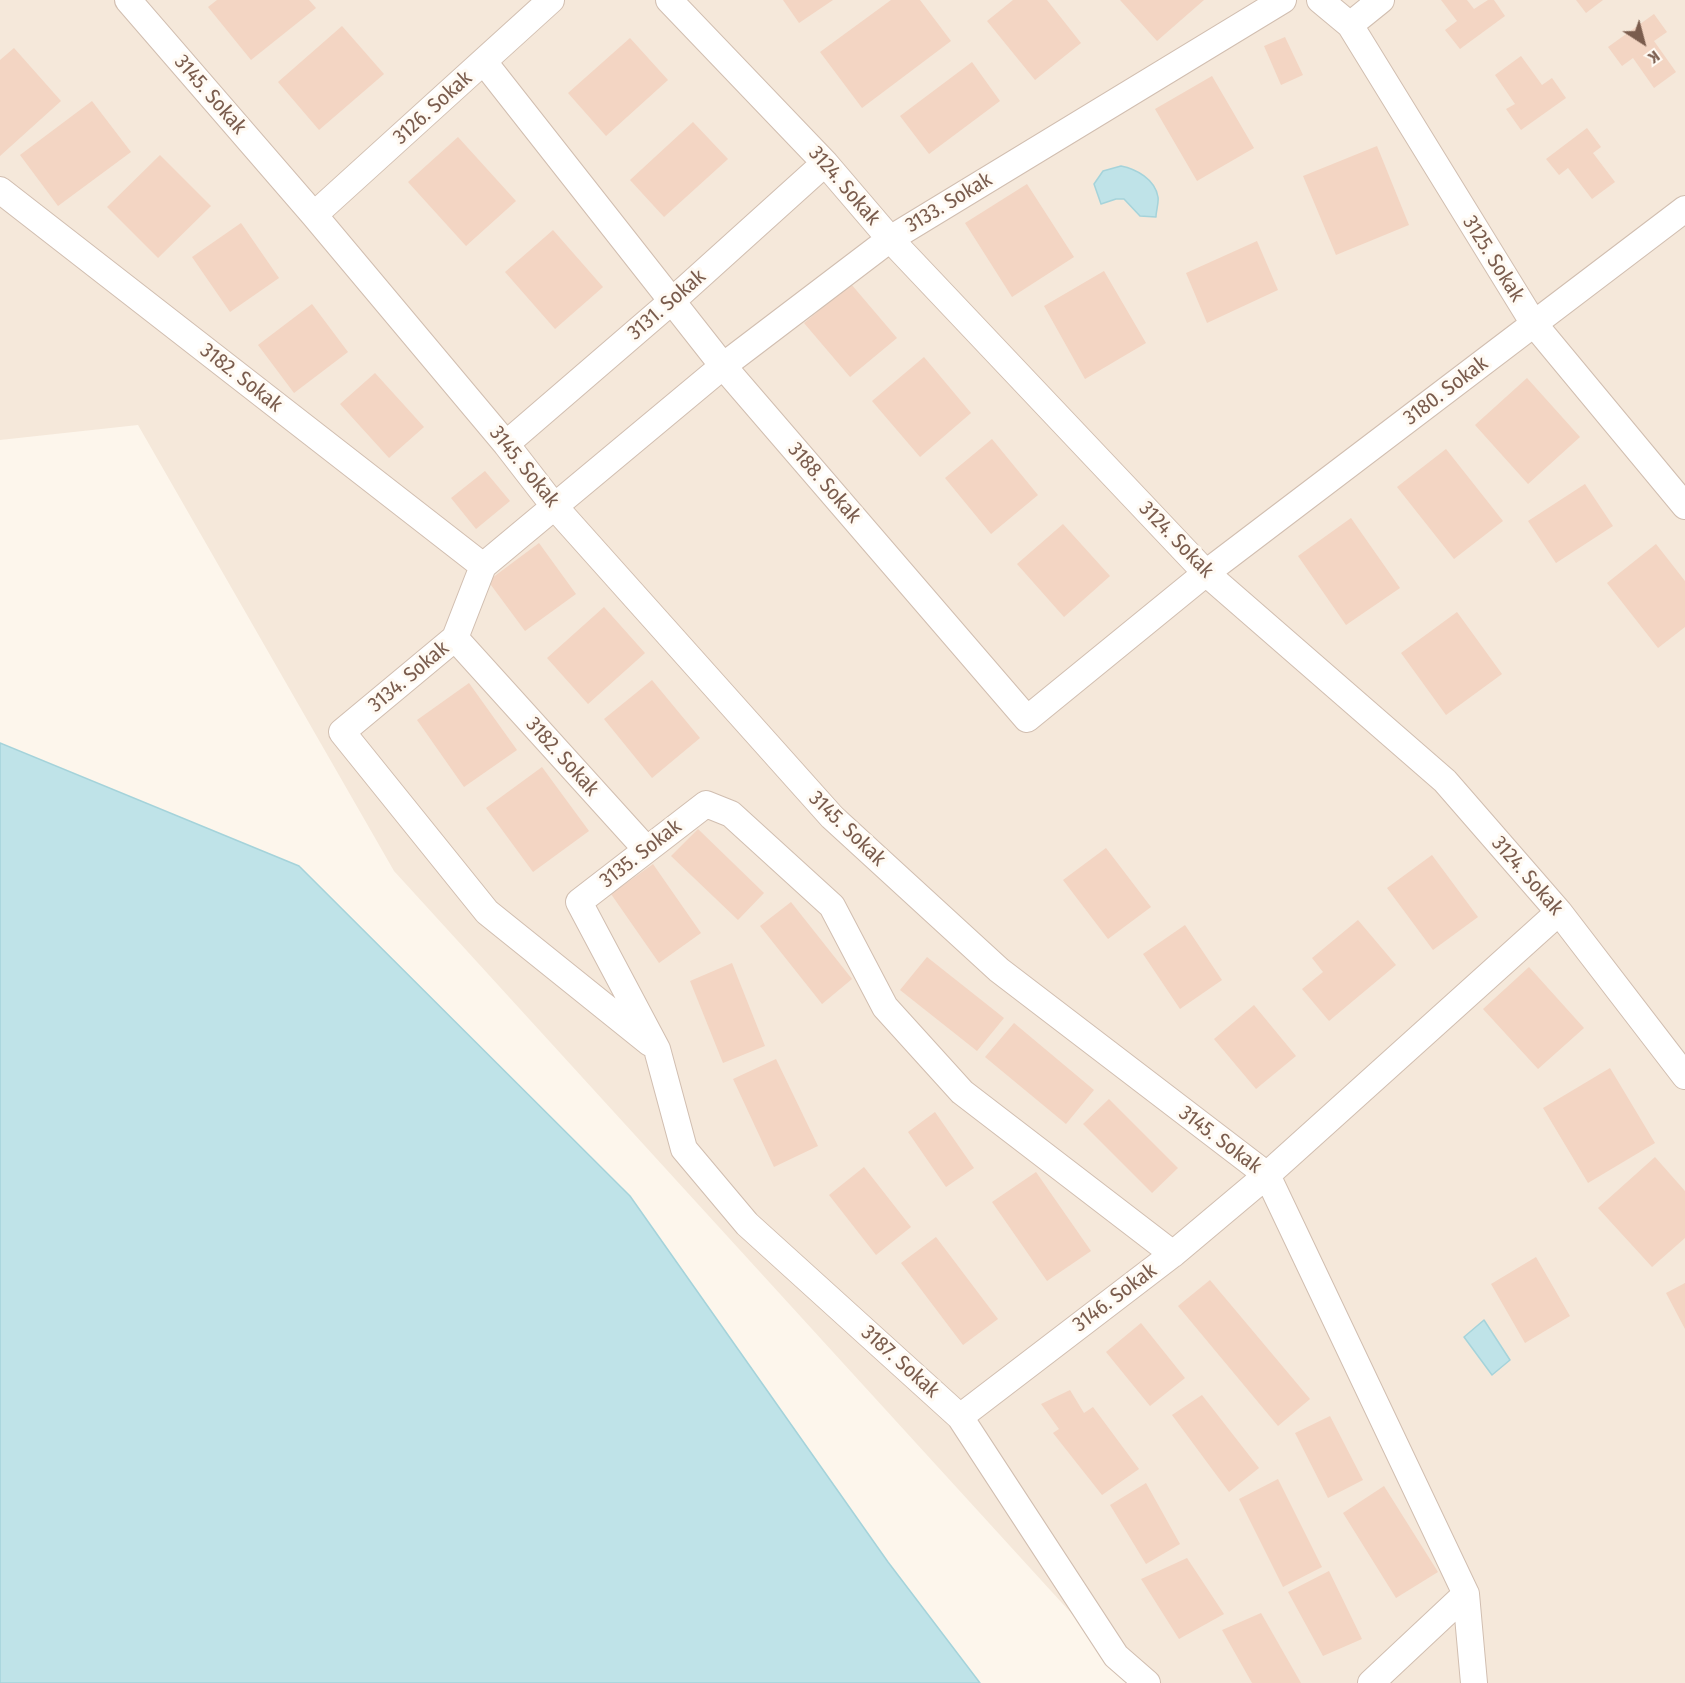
<!DOCTYPE html>
<html>
<head>
<meta charset="utf-8">
<style>
  body { margin:0 }
  #map { position:relative; width:1685px; height:1683px; overflow:hidden; background:#fdf6ec; font-family:"Fira Sans Condensed",sans-serif }
  canvas { display:block }
  .north { position:absolute; left:1613px; top:12px; width:60px; height:60px; -webkit-text-stroke:4px #fffaf3; paint-order:stroke; rotate:144deg; font-size:16px; font-weight:700; line-height:24px; text-align:center; color:#7a5c4d }
  .north::after { content:''; display:block; margin:auto; width:21px; height:27px; background:#7a5c4d; clip-path:polygon(50% 0,100% 100%,50% 72%,0 100%) }
</style>
</head>
<body>
<div id="map">
<canvas width="1685" height="1683"></canvas>
<div class="north">K</div>
</div>
<script>
const ctx = document.querySelector('canvas').getContext('2d');
ctx.lineJoin = 'round';
function paint(path, color) {
  ctx.fillStyle = color;
  ctx.fill(path, 'evenodd');
}
function stroke(path, color, width, dash) {
  ctx.strokeStyle = color;
  ctx.lineWidth = width;
  ctx.lineCap = dash ? 'butt' : 'round';
  ctx.setLineDash(dash || []);
  ctx.stroke(path);
}
function label(font, color, halo, rows, align = 'center') {
  ctx.font = font + ' "Fira Sans Condensed",sans-serif';
  ctx.lineWidth = 6;
  ctx.setLineDash([]);
  ctx.textBaseline = 'middle';
  ctx.strokeStyle = halo;
  ctx.fillStyle = color;
  for (const [text, x, y, turn = 0] of rows) {
    ctx.save();
    ctx.translate(x, y);
    ctx.rotate((+turn || 0) * Math.PI / 180);
    ctx.textAlign = isNaN(turn) ? turn : align;
    if (halo) ctx.strokeText(text, 0, 0);
    ctx.fillText(text, 0, 0);
    ctx.restore();
  }
}
paint(new Path2D(`
  M0,0H1685V1683H1135L394,871L138,425L0,440Z`), '#f5e8da');
const water = new Path2D(`
  M1121,166C1136,169 1155,179 1158,197C1159,203 1156,211 1156,217L1140,216L1124,199H1116L1101,204L1094,184L1103,171Z
  M0,743L299,866L630,1196L888,1562L980,1683H0Z
  M1484,1320L1510,1360L1492,1375L1464,1337Z`);
paint(water, '#bfe3e8');
stroke(water, '#a5d3da', 1.5);
paint(new Path2D(`
  M217,0H309L316,8L251,60L208,7Z
  M783,0H833L799,23Z
  M891,0H920L951,41L862,108L820,52Z
  M1013,0H1047L1081,43L1035,80L987,21Z
  M1120,0H1204L1157,41Z
  M1441,0H1467L1474,9L1488,0H1494L1505,16L1460,49L1445,30L1457,21Z
  M1576,0H1603L1586,13Z
  M1654,14L1667,32L1654,41L1676,72L1654,88L1633,58L1622,66L1608,47Z
  M342,26L384,74L319,130L278,82Z
  M1285,37L1303,75L1281,85L1264,46Z
  M630,38L668,80L606,136L568,93Z
  M14,48L61,101L0,156V60Z
  M1521,56L1542,85L1552,78L1566,98L1521,130L1506,109L1515,104L1495,75Z
  M972,62L1000,101L929,154L900,116Z
  M1212,76L1254,148L1197,181L1155,109Z
  M92,101L131,152L58,206L20,155Z
  M693,122L728,159L664,217L630,180Z
  M1587,128L1601,147L1593,153L1615,182L1592,199L1568,168L1559,175L1546,159Z
  M458,137L516,201L466,246L408,182Z
  M1377,146L1409,225L1336,255L1303,176Z
  M160,155L211,206L158,258L107,207Z
  M1027,184L1074,257L1012,297L965,223Z
  M241,223L279,278L230,312L192,257Z
  M553,230L603,287L555,329L505,272Z
  M1257,241L1278,290L1207,323L1186,273Z
  M1104,271L1146,343L1085,379L1044,306Z
  M851,284L897,338L850,377L804,323Z
  M312,304L348,352L294,393L258,345Z
  M924,357L971,413L920,457L872,401Z
  M375,373L424,427L389,458L340,404Z
  M1527,378L1580,437L1528,484L1475,425Z
  M992,439L1038,495L991,534L945,478Z
  M1446,449L1503,521L1454,559L1397,487Z
  M485,471L510,501L476,529L451,498Z
  M1585,484L1613,526L1556,563L1528,521Z
  M1351,518L1400,588L1346,625L1298,556Z
  M1063,524L1110,576L1064,617L1017,564Z
  M539,543L576,594L525,631L488,581Z
  M1656,544L1685,581V627L1658,648L1607,583Z
  M604,607L645,653L588,704L547,658Z
  M1457,612L1502,674L1446,715L1401,653Z
  M652,680L700,738L652,778L604,719Z
  M469,683L517,750L464,787L417,720Z
  M542,767L589,831L533,872L486,808Z
  M698,829L764,893L738,920L671,856Z
  M1106,848L1151,907L1108,939L1063,880Z
  M1432,855L1478,917L1433,950L1387,888Z
  M653,864L701,933L659,963L611,894Z
  M791,902L852,979L822,1004L760,926Z
  M1358,920L1396,965L1329,1021L1302,989L1323,972L1312,958Z
  M1185,925L1222,980L1180,1009L1143,954Z
  M927,957L1004,1018L977,1051L900,990Z
  M732,963L765,1046L723,1063L690,981Z
  M1529,967L1584,1028L1538,1069L1483,1009Z
  M1254,1005L1296,1056L1256,1089L1214,1039Z
  M1014,1023L1094,1090L1066,1124L985,1057Z
  M776,1059L818,1146L774,1167L733,1079Z
  M1610,1068L1655,1143L1588,1183L1543,1108Z
  M1109,1099L1178,1168L1152,1193L1083,1124Z
  M935,1112L974,1168L946,1187L908,1132Z
  M1655,1157L1685,1191V1238L1652,1267L1598,1208Z
  M864,1167L911,1227L876,1255L829,1195Z
  M1036,1172L1091,1251L1047,1281L992,1202Z
  M936,1237L998,1319L963,1345L901,1263Z
  M1536,1257L1570,1316L1525,1343L1491,1284Z
  M1210,1280L1310,1399L1278,1426L1178,1306Z
  M1685,1283V1329L1666,1293Z
  M1141,1323L1185,1378L1150,1406L1106,1352Z
  M1070,1390L1084,1413L1093,1407L1139,1469L1102,1495L1053,1433L1059,1429L1041,1404Z
  M1202,1395L1259,1468L1229,1492L1172,1415Z
  M1330,1416L1363,1480L1328,1498L1295,1433Z
  M1278,1479L1322,1567L1283,1587L1239,1499Z
  M1146,1483L1180,1544L1146,1564L1110,1505Z
  M1384,1486L1438,1572L1396,1598L1343,1513Z
  M1187,1558L1224,1614L1179,1639L1141,1579Z
  M1329,1571L1362,1639L1323,1656L1288,1592Z
  M1261,1613L1301,1683H1252L1222,1630Z`), '#f3d5c3');
const street = new Path2D(`
  M128,0L314,215L506,444L554,506L832,817L999,970L1267,1175L1466,1594L1474,1683
  M669,0L825,163L890,239L1206,573L1445,781L1559,912L1685,1076
  M1320,0L1350,25L1534,324L1685,506
  M1350,25L1381,0
  M484,62L723,366L1027,719L1206,573L1685,209
  M0,190L483,566
  M314,215L551,0
  M506,444L672,301L825,163
  M455,638L646,849
  M650,1043L487,912L342,732L455,638L483,566L723,366L890,239L1283,0
  M960,1417L1173,1254L1267,1175L1559,912
  M1147,1683L1116,1656L960,1417L747,1224L684,1149L657,1049L579,902L706,804L731,814L832,906L885,1007L962,1092L1173,1254
  M1371,1683L1466,1594`);
stroke(street, '#d1beb0', 28);
stroke(street, '#fff', 26);
label('21px', '#7a5c4d', '#fffaf3', [
  ["3145. Sokak",210,95,49],
  ["3126. Sokak",433,108,-42],
  ["3124. Sokak",844,186,49],
  ["3133. Sokak",949,203,-31],
  ["3125. Sokak",1493,259,58],
  ["3131. Sokak",667,305,-41],
  ["3182. Sokak",241,378,38],
  ["3180. Sokak",1446,391,-37],
  ["3145. Sokak",524,467,51],
  ["3188. Sokak",824,483,49],
  ["3124. Sokak",1176,540,46],
  ["3134. Sokak",409,677,-40],
  ["3182. Sokak",562,757,48],
  ["3145. Sokak",847,829,44],
  ["3135. Sokak",641,854,-38],
  ["3124. Sokak",1527,876,49],
  ["3145. Sokak",1220,1140,37],
  ["3146. Sokak",1115,1298,-37],
  ["3187. Sokak",900,1362,42]
]);
</script>
</body>
</html>
